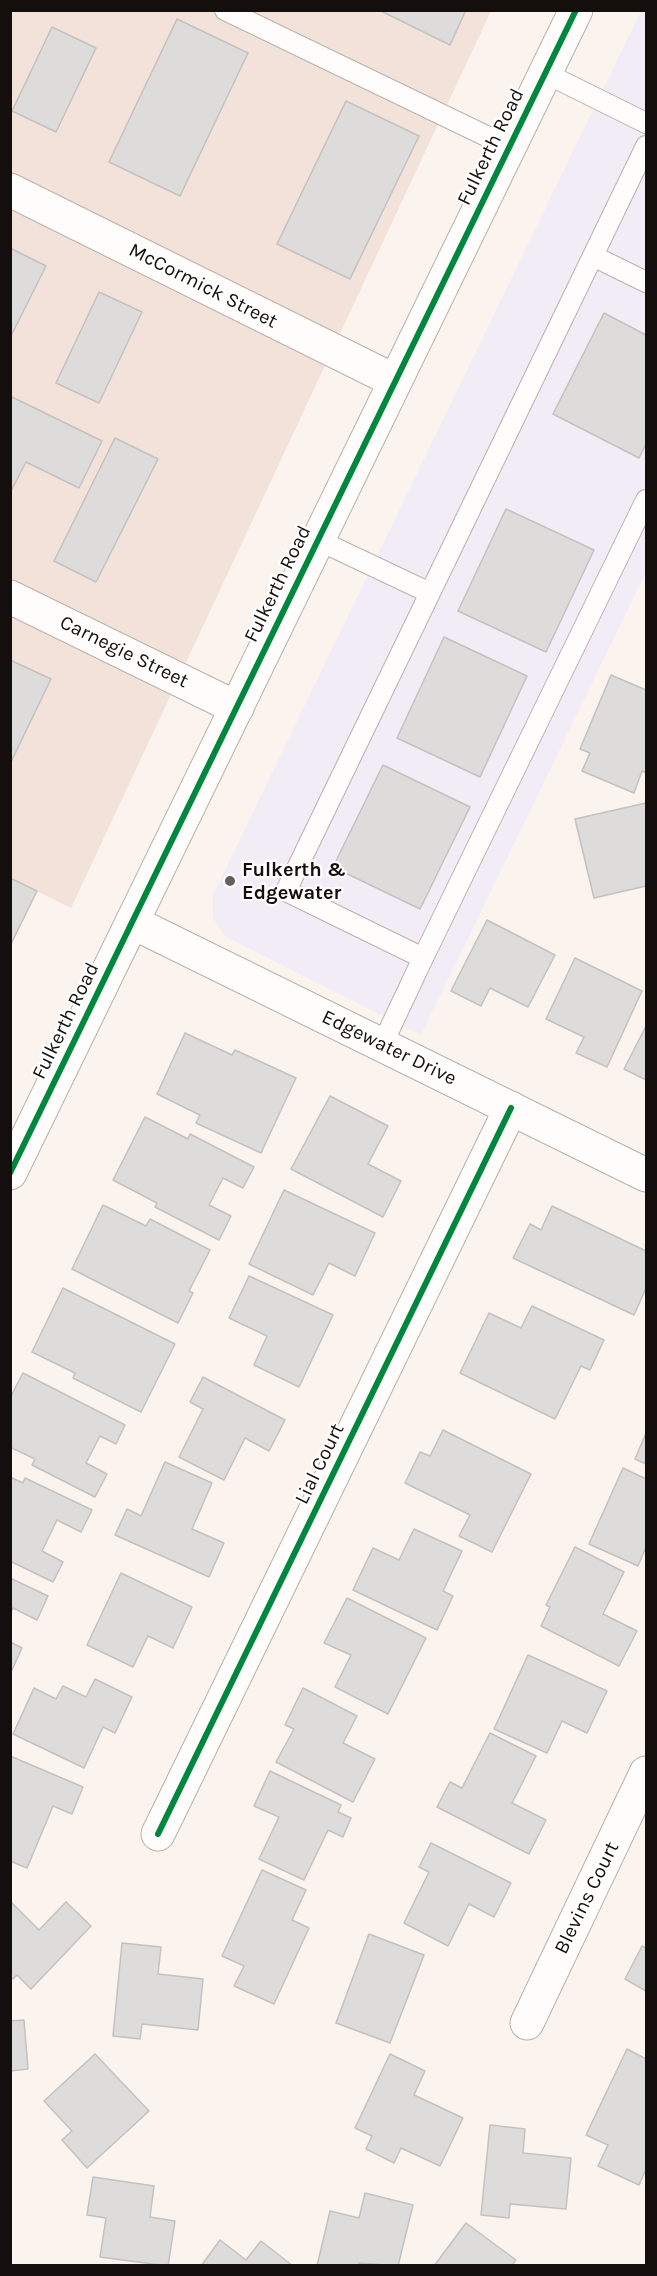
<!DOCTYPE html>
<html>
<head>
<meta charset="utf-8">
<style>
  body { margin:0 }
  #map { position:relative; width:657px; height:2276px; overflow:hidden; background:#faf3ee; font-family:Karla,sans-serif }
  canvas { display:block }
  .frame { position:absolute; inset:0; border:12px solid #140f0c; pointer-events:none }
</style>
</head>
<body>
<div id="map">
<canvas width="657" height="2276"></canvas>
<div class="frame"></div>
</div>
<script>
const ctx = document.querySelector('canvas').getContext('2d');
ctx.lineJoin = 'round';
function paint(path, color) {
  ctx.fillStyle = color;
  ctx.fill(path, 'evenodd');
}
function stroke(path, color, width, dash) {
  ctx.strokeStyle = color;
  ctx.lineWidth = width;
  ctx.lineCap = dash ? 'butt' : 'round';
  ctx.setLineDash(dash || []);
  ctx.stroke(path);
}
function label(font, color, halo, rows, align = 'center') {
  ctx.font = font + ' Karla,sans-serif';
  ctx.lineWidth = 4.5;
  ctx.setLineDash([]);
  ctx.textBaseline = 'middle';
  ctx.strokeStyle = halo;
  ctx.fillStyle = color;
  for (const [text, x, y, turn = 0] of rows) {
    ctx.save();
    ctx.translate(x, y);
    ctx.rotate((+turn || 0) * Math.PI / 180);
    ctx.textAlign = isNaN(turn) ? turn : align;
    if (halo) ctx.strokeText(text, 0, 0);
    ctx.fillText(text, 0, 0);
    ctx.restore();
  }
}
paint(new Path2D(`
  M641,11H646V572L421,1035L226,937L213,918V895Z`), '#f2ecf6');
paint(new Path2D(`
  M10,11H491L71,908L11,878Z`), '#f2e2da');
const building = new Path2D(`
  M379,10H466L450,45Z
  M177,19L248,53L180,196L109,162Z
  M52,27L96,48L56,132L12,111Z
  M346,101L419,136L350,279L277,244Z
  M10,248L46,266L10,338Z
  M99,292L142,312L99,403L56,383Z
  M604,313L646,335V444L639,458L553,414Z
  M10,396L102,441L79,488L26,462L10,493Z
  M115,438L158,459L96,582L54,561Z
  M506,509L594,550L546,652L458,611Z
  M444,637L527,676L480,777L397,738Z
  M10,660L51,679L10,764Z
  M611,675L646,690V773L642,771L634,793L582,771L590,753L580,749Z
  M383,765L470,807L420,909L333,867Z
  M646,803V886L594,898L575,819Z
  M10,878L37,891L10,946Z
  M487,920L555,955L528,1007L490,988L481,1006L451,991Z
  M575,958L642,991L607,1067L576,1053L584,1037L546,1019Z
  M646,1026V1080L624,1069Z
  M185,1033L232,1055L235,1050L296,1078L261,1153L196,1123L200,1115L157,1094Z
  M330,1096L388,1126L368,1164L401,1181L383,1217L291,1169Z
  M145,1117L188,1139L190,1134L254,1167L243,1188L223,1178L209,1205L231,1216L219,1240L155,1207L157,1203L113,1180Z
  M284,1190L375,1233L355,1276L329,1263L313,1295L249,1264Z
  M103,1205L146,1226L150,1219L210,1250L189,1291L193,1293L178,1323L72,1269Z
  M552,1206L646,1251V1288L634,1315L513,1258L530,1224L541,1230Z
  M249,1276L333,1315L299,1387L254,1365L267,1336L229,1318Z
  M63,1288L175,1344L141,1412L73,1378L75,1373L32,1352Z
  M532,1306L604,1340L590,1370L581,1366L555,1419L460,1373L489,1313L521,1328Z
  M23,1373L125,1425L116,1444L100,1436L86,1463L107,1474L95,1497L32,1465L35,1459L10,1447V1398Z
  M203,1377L285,1420L269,1451L245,1438L224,1480L179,1457L203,1409L190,1402Z
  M443,1430L531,1474L492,1552L459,1536L470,1515L405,1483L420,1452L430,1456Z
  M646,1433V1464L635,1459Z
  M165,1462L212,1483L192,1529L224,1543L209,1577L115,1535L127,1509L141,1516Z
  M623,1468L646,1479V1547L638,1566L589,1544Z
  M10,1477L23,1483L25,1478L92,1510L81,1532L57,1520L42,1551L63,1562L53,1582L10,1561Z
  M414,1529L462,1551L443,1591L453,1596L437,1630L353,1590L373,1548L399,1560Z
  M575,1547L624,1572L603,1614L637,1631L619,1666L541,1626L550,1607L546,1605Z
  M121,1573L192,1607L173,1648L148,1636L133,1667L87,1645Z
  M10,1578L48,1596L37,1620L13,1608L10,1613Z
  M347,1598L426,1638L388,1714L335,1687L351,1655L324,1643Z
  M10,1642L22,1648L12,1670L10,1669Z
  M528,1655L607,1691L587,1733L562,1721L547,1753L494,1729Z
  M95,1679L132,1697L115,1733L103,1727L84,1768L13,1734L34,1688L56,1699L63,1686L86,1697Z
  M303,1688L357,1716L343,1743L375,1759L353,1802L276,1762L294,1729L285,1725Z
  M490,1733L536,1756L512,1803L546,1820L529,1854L437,1807L450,1782L462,1788Z
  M10,1756L83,1787L72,1814L53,1806L27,1868L10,1861Z
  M270,1771L341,1805L338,1812L351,1818L343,1837L328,1830L304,1880L259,1859L279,1817L254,1806Z
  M431,1843L511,1883L494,1917L469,1904L448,1946L404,1923L429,1872L419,1867Z
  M262,1870L306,1890L292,1920L309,1928L274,2004L234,1986L244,1966L222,1956Z
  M10,1901L39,1930L66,1902L91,1926L31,1989L17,1975L13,1979L10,1977Z
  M369,1934L424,1955L390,2043L336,2023Z
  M122,1943L161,1947L158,1974L203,1979L198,2030L142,2024L140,2039L113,2036Z
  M642,1946L646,1948V1991L625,1979Z
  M24,2020L28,2069L10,2071V2021Z
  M627,2049L646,2059V2169L639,2185L598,2166L608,2145L586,2135Z
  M95,2054L149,2111L87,2168L62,2140L72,2131L44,2101Z
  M390,2054L425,2071L414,2095L463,2118L440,2166L401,2148L394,2163L366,2149L372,2136L355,2128Z
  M490,2125L525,2129L523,2153L571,2158L566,2209L510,2204L509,2218L481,2215Z
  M93,2177L154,2186L150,2217L175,2221L168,2266L100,2257L106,2218L87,2215Z
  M365,2193L413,2205L398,2266L359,2263L358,2266H317L330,2211L359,2218Z
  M466,2223L516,2260L511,2266H434Z
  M220,2240L246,2260L261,2241L293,2266H201Z`);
paint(building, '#dedbdb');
stroke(building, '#c4c1c1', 1.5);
const lane = new Path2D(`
  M225,10L509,147
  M545,73L646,123
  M593,256L646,282
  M318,540L430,593
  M423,958L646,500
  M382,1045L423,958L286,891L646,146`);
const street = new Path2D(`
  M10,190L395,381
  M10,597L237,708
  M132,922L646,1175
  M158,1834L511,1108
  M527,2023L646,1773`);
const secondary = new Path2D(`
  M10,1173L576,10`);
stroke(lane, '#b8b2ae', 22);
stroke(street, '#b8b2ae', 35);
stroke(secondary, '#b8b2ae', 35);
stroke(lane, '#fefdfc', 20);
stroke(street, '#fefdfc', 33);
stroke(secondary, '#fefdfc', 33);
stroke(new Path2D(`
  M10,1173L576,10
  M158,1834L511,1108`), '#00873e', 6);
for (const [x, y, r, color] of [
  [230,881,6,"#645f5b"]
]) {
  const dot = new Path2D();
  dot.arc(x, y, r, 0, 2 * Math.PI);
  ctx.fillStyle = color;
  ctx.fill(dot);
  stroke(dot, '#fff', 2);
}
label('20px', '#140f0c', '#fff', [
  ["Fulkerth Road",491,147,-64],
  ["McCormick Street",203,286,27],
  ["Fulkerth Road",278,584,-64],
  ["Carnegie Street",124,652,26],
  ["Fulkerth Road",66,1021,-64],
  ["Edgewater Drive",389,1048,26],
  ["Lial Court",320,1464,-64],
  ["Blevins Court",587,1898,-64]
]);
label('bold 20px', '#140f0c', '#fff', [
  ["Fulkerth &",242,870],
  ["Edgewater",242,893]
], 'left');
</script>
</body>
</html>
